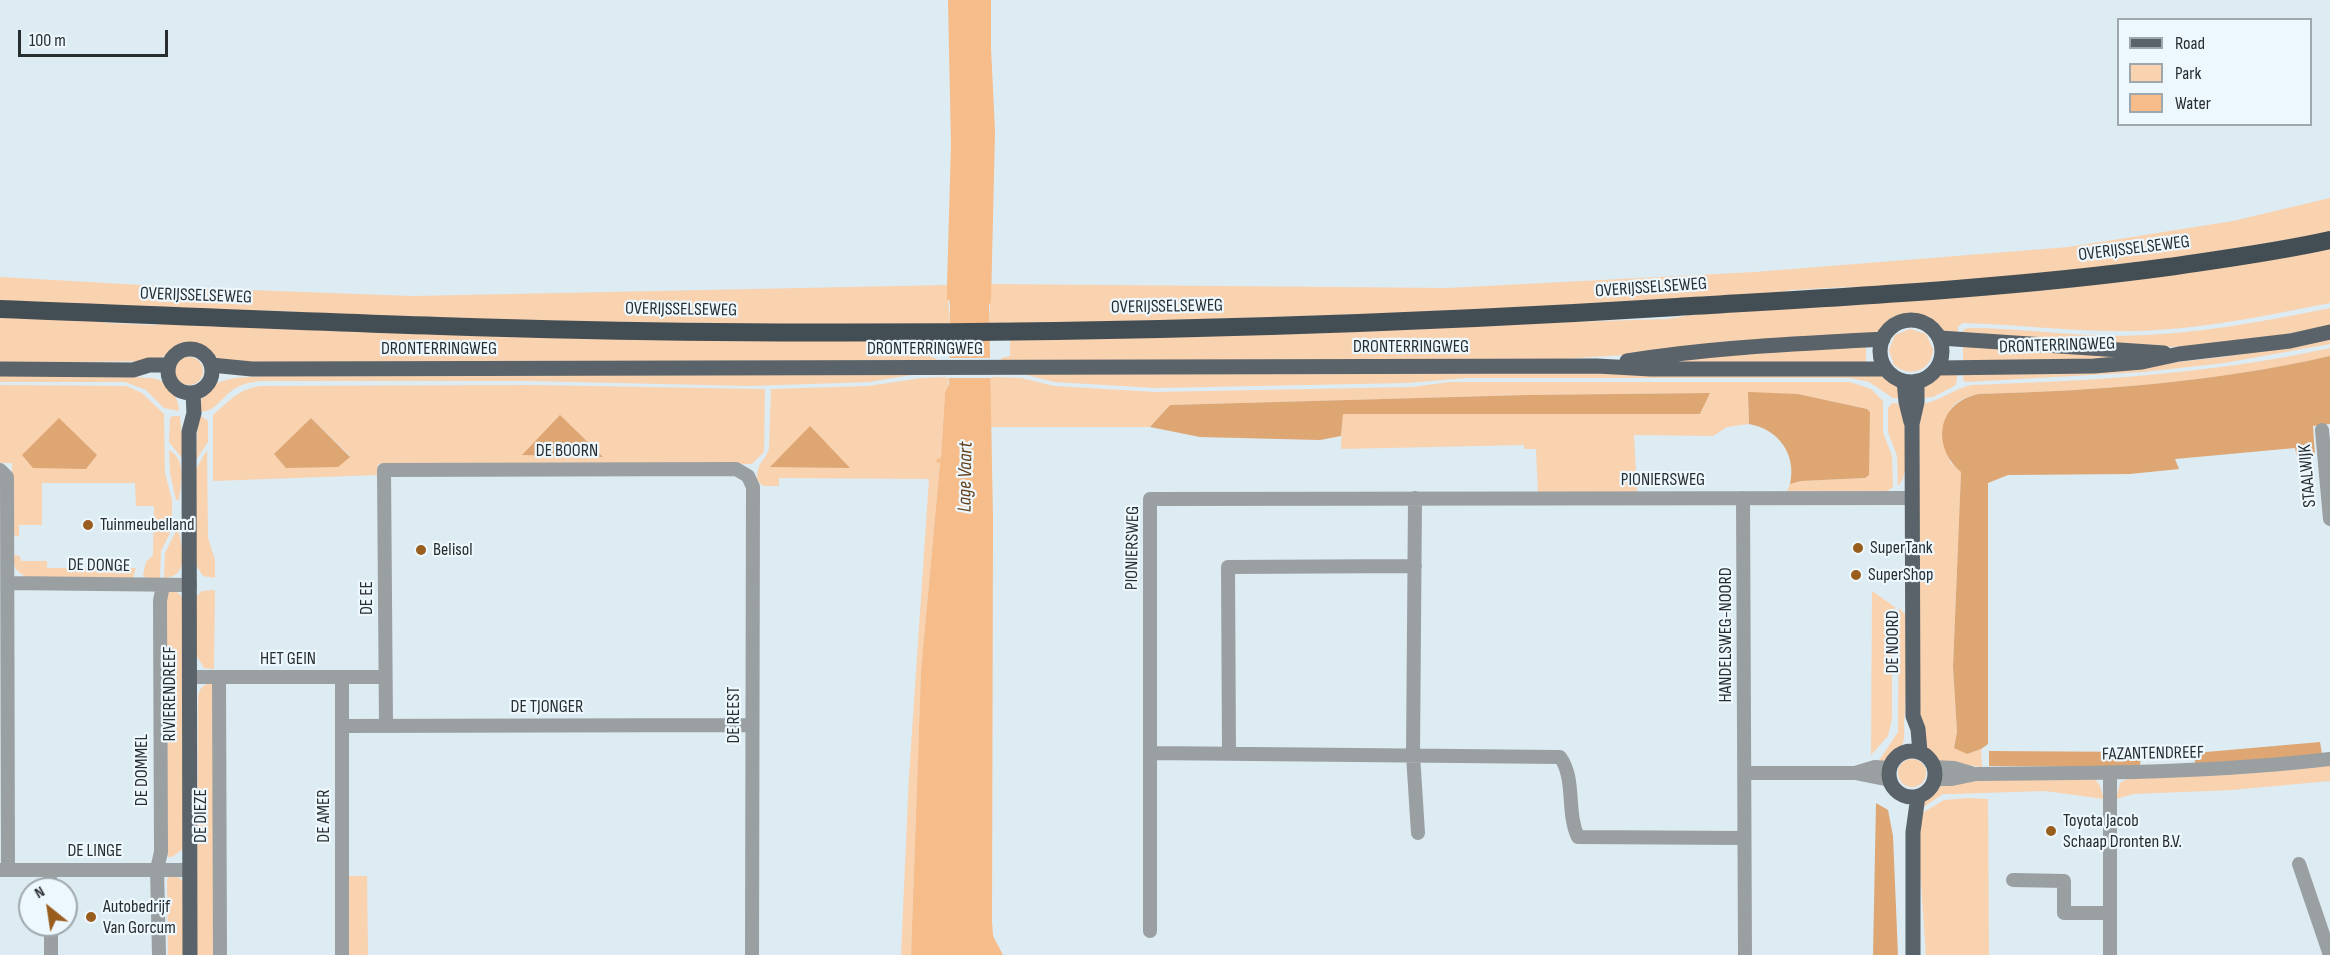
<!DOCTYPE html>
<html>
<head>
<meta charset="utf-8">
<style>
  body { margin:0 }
  #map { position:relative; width:2330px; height:955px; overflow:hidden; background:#ddebf2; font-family:"Sofia Sans Condensed",sans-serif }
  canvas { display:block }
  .legend { position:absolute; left:2117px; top:18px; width:195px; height:108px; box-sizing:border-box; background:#edf8fe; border:2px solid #9ea7ac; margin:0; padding:8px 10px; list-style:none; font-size:18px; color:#282d30 }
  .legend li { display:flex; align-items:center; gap:12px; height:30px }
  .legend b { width:30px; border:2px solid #9ea7ac }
  .north { position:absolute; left:18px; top:877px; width:60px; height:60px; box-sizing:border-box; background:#edf8fe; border:2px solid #9ea7ac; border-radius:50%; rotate:330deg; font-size:16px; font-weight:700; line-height:24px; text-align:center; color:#282d30 }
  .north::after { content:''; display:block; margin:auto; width:21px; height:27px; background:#995d1e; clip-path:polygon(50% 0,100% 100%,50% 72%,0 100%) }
  .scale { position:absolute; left:18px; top:30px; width:150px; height:27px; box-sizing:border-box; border:3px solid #282d30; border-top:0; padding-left:8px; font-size:18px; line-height:21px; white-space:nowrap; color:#282d30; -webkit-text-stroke:4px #edf8fe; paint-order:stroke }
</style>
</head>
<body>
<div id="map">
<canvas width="2330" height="955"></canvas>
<ul class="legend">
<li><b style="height:8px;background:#596369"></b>Road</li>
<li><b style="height:16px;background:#f9d2b0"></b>Park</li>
<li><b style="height:16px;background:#f6bc89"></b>Water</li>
</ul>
<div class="north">N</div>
<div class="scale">100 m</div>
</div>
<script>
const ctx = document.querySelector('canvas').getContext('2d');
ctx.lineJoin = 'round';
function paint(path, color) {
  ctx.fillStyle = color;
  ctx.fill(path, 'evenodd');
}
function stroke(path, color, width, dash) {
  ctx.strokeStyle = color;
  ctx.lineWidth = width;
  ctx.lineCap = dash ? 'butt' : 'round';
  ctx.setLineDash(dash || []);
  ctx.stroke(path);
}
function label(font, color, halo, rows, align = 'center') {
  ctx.font = font + ' "Sofia Sans Condensed",sans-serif';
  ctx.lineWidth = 4.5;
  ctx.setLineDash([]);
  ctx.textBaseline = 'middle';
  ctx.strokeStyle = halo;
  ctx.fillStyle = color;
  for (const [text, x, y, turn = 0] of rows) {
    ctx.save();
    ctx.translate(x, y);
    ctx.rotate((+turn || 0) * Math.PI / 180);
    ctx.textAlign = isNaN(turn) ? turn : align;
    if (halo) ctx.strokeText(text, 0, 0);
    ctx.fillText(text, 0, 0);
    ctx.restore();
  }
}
paint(new Path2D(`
  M2330,198V233L2123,266L1871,288L1846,287L1792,290L1763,296L1534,309L1010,325V322L989,327L991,284L1448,288L1755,272L2069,247L2233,221Z
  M2330,247V303C2260,317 2189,332 2117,331C2066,331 2014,324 1962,323L1958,327V335C1921,328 1919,298 1880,332L1688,351L1561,359L1002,363L1001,358L1010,356V339L1668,319L1689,315Z
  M0,277L195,288L413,296L947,285L950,325L770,326L345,317C308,312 273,309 236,312L0,302Z
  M2330,308V326C2274,337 2215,348 2158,347C2093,346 2028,339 1963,336V330L1968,328C2019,328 2069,336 2120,336C2191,335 2261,322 2330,308Z
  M0,315L82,318L107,323L153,325L176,322L929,340V356L937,359V363H252C241,361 225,362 215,358C202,353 200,340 182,346C171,349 164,358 153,361L0,363Z
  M1910,329L1926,334L1933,349C1932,370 1910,379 1894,365L1889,350L1895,335Z
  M2330,338V344L2224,363L2143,372L1966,382L1963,380V372L2141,366L2223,357Z
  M1963,343L2144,359L1963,365Z
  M1866,344V365H1650L1702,357Z
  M2330,348V356C2216,382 2096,391 1979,394C1936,402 1946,429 1950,462L1961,472L1953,667L1957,732L1954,747L1967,754L1981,749L1982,767L1938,761L1923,743L1918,694L1917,438L1921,404C1939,402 1953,389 1971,385C2091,381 2212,374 2330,348Z
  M175 371a14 14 0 1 1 28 0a14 14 0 1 1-28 0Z
  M1876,372C1891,377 1898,384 1902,399L1893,398L1869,382L1850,378H1467L1406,383L1157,388L1054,382L1019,373Z
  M1958,372L1956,385L1933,397L1922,398C1925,375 1937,374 1958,372Z
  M923,373L869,382L749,386L531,381H261C249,382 239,385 230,392C218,402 215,412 198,412C203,375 237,378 266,376Z
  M0,374C45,374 90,373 134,377C143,378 154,377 161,381C172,387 179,400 179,411L164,408L146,390L125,382H0Z
  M949,377L947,392L945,394L941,458L936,461L940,463L921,671L911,955H901L909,776L929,479L779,478V486H763L757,480C757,460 765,463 769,448L771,389L868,386L922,378Z
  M989,377L1021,378L1054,386L1156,392L1412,387L1450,382H1850L1871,389L1883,401V432L1892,456L1893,487L1887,491H1787L1790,484L1801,481L1865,478L1870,412L1867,409L1798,394L1748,393L1749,424L1727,427L1713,436L1634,435L1637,492H1538L1536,449H1524V445L1341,449L1342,414H1700L1710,393L1526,395L1170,405L1150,427H991Z
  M0,385L126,386L142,393L164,414L165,473L172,500V529L161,551L160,578H146L143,575L146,562L153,555L154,506H136L135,483H42V525H19V537L12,534V463H0Z
  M529,385L765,389L764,452L752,464H378L377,475L213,481V415C230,401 239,388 262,386ZM560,416L602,456L523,455ZM311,418L350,456L274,455Z
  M1892,403L1903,404C1905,425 1913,471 1898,486L1897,456L1888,432V408Z
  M172,416H180L183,449L182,458L169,442L170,419Z
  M198,416L203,417L208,421V442L196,460Z
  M169,450C187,460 181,483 179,500H176L170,473Z
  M207,450L208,538L215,560V578L203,576L196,565V469Z
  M176,531H179C181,548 191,576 164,578L165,553Z
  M15,555L20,556L21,561H47V568H136L133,578H28C19,574 14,568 12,559Z
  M168,590L177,592L182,597L183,849L172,857H168L165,849L166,592Z
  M215,590L214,669L204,668L195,653L196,597L202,591Z
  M1872,591L1895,607L1892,658V719L1888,736L1871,755Z
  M1899,608L1905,614L1906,621C1906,655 1907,690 1904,724C1904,730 1905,737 1903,743C1900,751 1887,762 1878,762L1898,732Z
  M210,683L214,685L215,955H197L198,700C199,690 200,686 210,683Z
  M1898 773a14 14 0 1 1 28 0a14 14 0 1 1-28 0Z
  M2330,765V781L2232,790L2133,794L2116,799L2120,783L2129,778L2175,777Z
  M2016,778L2095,779L2100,786L2104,799L2045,791L1952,794H1943L1922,808C1922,799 1935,787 1944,785C1963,780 1996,781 2016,778Z
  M1968,798L1988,799L1989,955H1926L1918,840L1922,813L1944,800Z
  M173,874L185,882L186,955H168L167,880L169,875Z
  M348,876H462H367L368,955H348Z`), '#f9d2b0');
paint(new Path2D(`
  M2330,356V424L2313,426L2315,455L2297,457L2295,448L2175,459L2179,469L2130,474L2008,475L1988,483V744L1981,749L1967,754L1954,748L1957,732L1953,667L1961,472C1931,446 1937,402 1979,394C2096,391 2216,382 2330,356Z
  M1748,392L1798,394L1867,409L1870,412L1869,475L1865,478L1801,481L1790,484C1797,454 1778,429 1749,424Z
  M1710,393L1700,414H1343L1341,436L1320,440L1200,437L1150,427L1170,405L1526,395Z
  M560,415L603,457L522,455Z
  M59,418L97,455L86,469L33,468L22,455Z
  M311,418L350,457L338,467L286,468L274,454Z
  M810,426L850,468L770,467Z
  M2320,742L2322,754L2195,766V753Z
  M1989,751L2141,752L2140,767L1989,766Z
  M1876,803L1888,810L1893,836L1898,955H1873Z`), '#dea673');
paint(new Path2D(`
  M948,0H991V48L995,131L991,302L989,305L993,519L992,921L993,936L1003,955H911L921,671L940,463L936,462L937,459L941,458L945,393L949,384L950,304L949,300H947V285L951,145Z`), '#f6bc89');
paint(new Path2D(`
  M947,358H992V378H946Z`), '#ddebf2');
stroke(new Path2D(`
  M2322,430L2330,519
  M0,470L7,477L8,870
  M1415,498L1413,755L1418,833
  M1743,498L1745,955
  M8,583L190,585
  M190,677H385
  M219,677L220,955
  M342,726L752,725
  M386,726L384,470L736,469L748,476L753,487L752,955
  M1150,753L1560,757C1576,779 1566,812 1578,837L1744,838
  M1229,754L1228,567L1415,566
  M1934,767L1954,768L1971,773
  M1744,773H1855L1890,780
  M1855,773L1875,767L1890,768
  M2110,773V955
  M1935,779H1952L1976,774C2095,773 2212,773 2330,759
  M2299,864L2330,955
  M0,870H190
  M50,870V889
  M2013,880L2064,881V913H2110
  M51,925V955
  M1150,931V499L1912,498
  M159,955L157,869L161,852L160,601L163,585
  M342,955V677`), '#9a9fa2', 14);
stroke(new Path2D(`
  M1880 351a31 31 0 1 1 62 0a31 31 0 1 1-62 0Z
  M1940,338L2164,353
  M168 371a22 22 0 1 1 44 0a22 22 0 1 1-44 0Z
  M1627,361C1711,347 1798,344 1883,339
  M211,365L252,369L1597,366L1651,369H1886
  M1937,368L2094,366L2142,362L2179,354L2290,341L2330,332
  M0,369L133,370L149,365H169
  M1904,381L1906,402L1911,422
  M1917,381V402L1912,424L1913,716L1918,729L1920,752
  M1889 774a23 23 0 1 1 46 0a23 23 0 1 1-46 0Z
  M190,955L189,432L194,413L193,393
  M1913,955V832L1918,796`), '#596369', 15);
stroke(new Path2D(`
  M0,309C238,318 477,330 715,332C1036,335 1357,327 1677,307C1841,297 2005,289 2168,267C2222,259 2277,252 2330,240`), '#434e54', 18);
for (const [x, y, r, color] of [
  [88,525,6,"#995d1e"],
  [1858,548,6,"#995d1e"],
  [421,550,6,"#995d1e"],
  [1856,575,6,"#995d1e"],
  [2051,831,6,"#995d1e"],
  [91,917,6,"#995d1e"]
]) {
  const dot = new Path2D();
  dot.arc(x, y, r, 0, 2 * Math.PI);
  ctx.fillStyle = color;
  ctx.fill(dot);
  stroke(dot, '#edf8fe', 2);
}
label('18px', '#282d30', '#edf8fe', [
  ["OVERIJSSELSEWEG",2134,249,-7],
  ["OVERIJSSELSEWEG",1651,288,-4],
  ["OVERIJSSELSEWEG",196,296,2],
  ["OVERIJSSELSEWEG",1167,307,-1],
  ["OVERIJSSELSEWEG",681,310,1],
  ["DRONTERRINGWEG",2057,346,-2],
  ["DRONTERRINGWEG",1411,347],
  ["DRONTERRINGWEG",439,349],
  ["DRONTERRINGWEG",925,349],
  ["DE BOORN",567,451],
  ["STAALWIJK",2308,476,-95],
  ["PIONIERSWEG",1663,480],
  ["PIONIERSWEG",1133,548,-89],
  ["DE DONGE",99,566,1],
  ["DE EE",367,598,-90],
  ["HANDELSWEG-NOORD",1726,635,-90],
  ["DE NOORD",1893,642,-90],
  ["HET GEIN",288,659],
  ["RIVIERENDREEF",170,694,-90],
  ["DE TJONGER",547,707],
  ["DE REEST",734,715,-90],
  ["FAZANTENDREEF",2153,754,-1],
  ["DE DOMMEL",142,770,-90],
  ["DE DIEZE",201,816,-90],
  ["DE AMER",324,816,-90],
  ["DE LINGE",95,851]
]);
label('18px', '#282d30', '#edf8fe', [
  ["Tuinmeubelland",100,525],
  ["SuperTank",1870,548],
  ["Belisol",433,550],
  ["SuperShop",1868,575],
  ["Toyota Jacob",2063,821],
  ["Schaap Dronten B.V.",2063,842],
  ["Autobedrijf",103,907],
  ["Van Gorcum",103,928]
], 'left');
label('italic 20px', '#66401a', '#edf8fe', [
  ["Lage Vaart",966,477,-89]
]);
</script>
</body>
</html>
